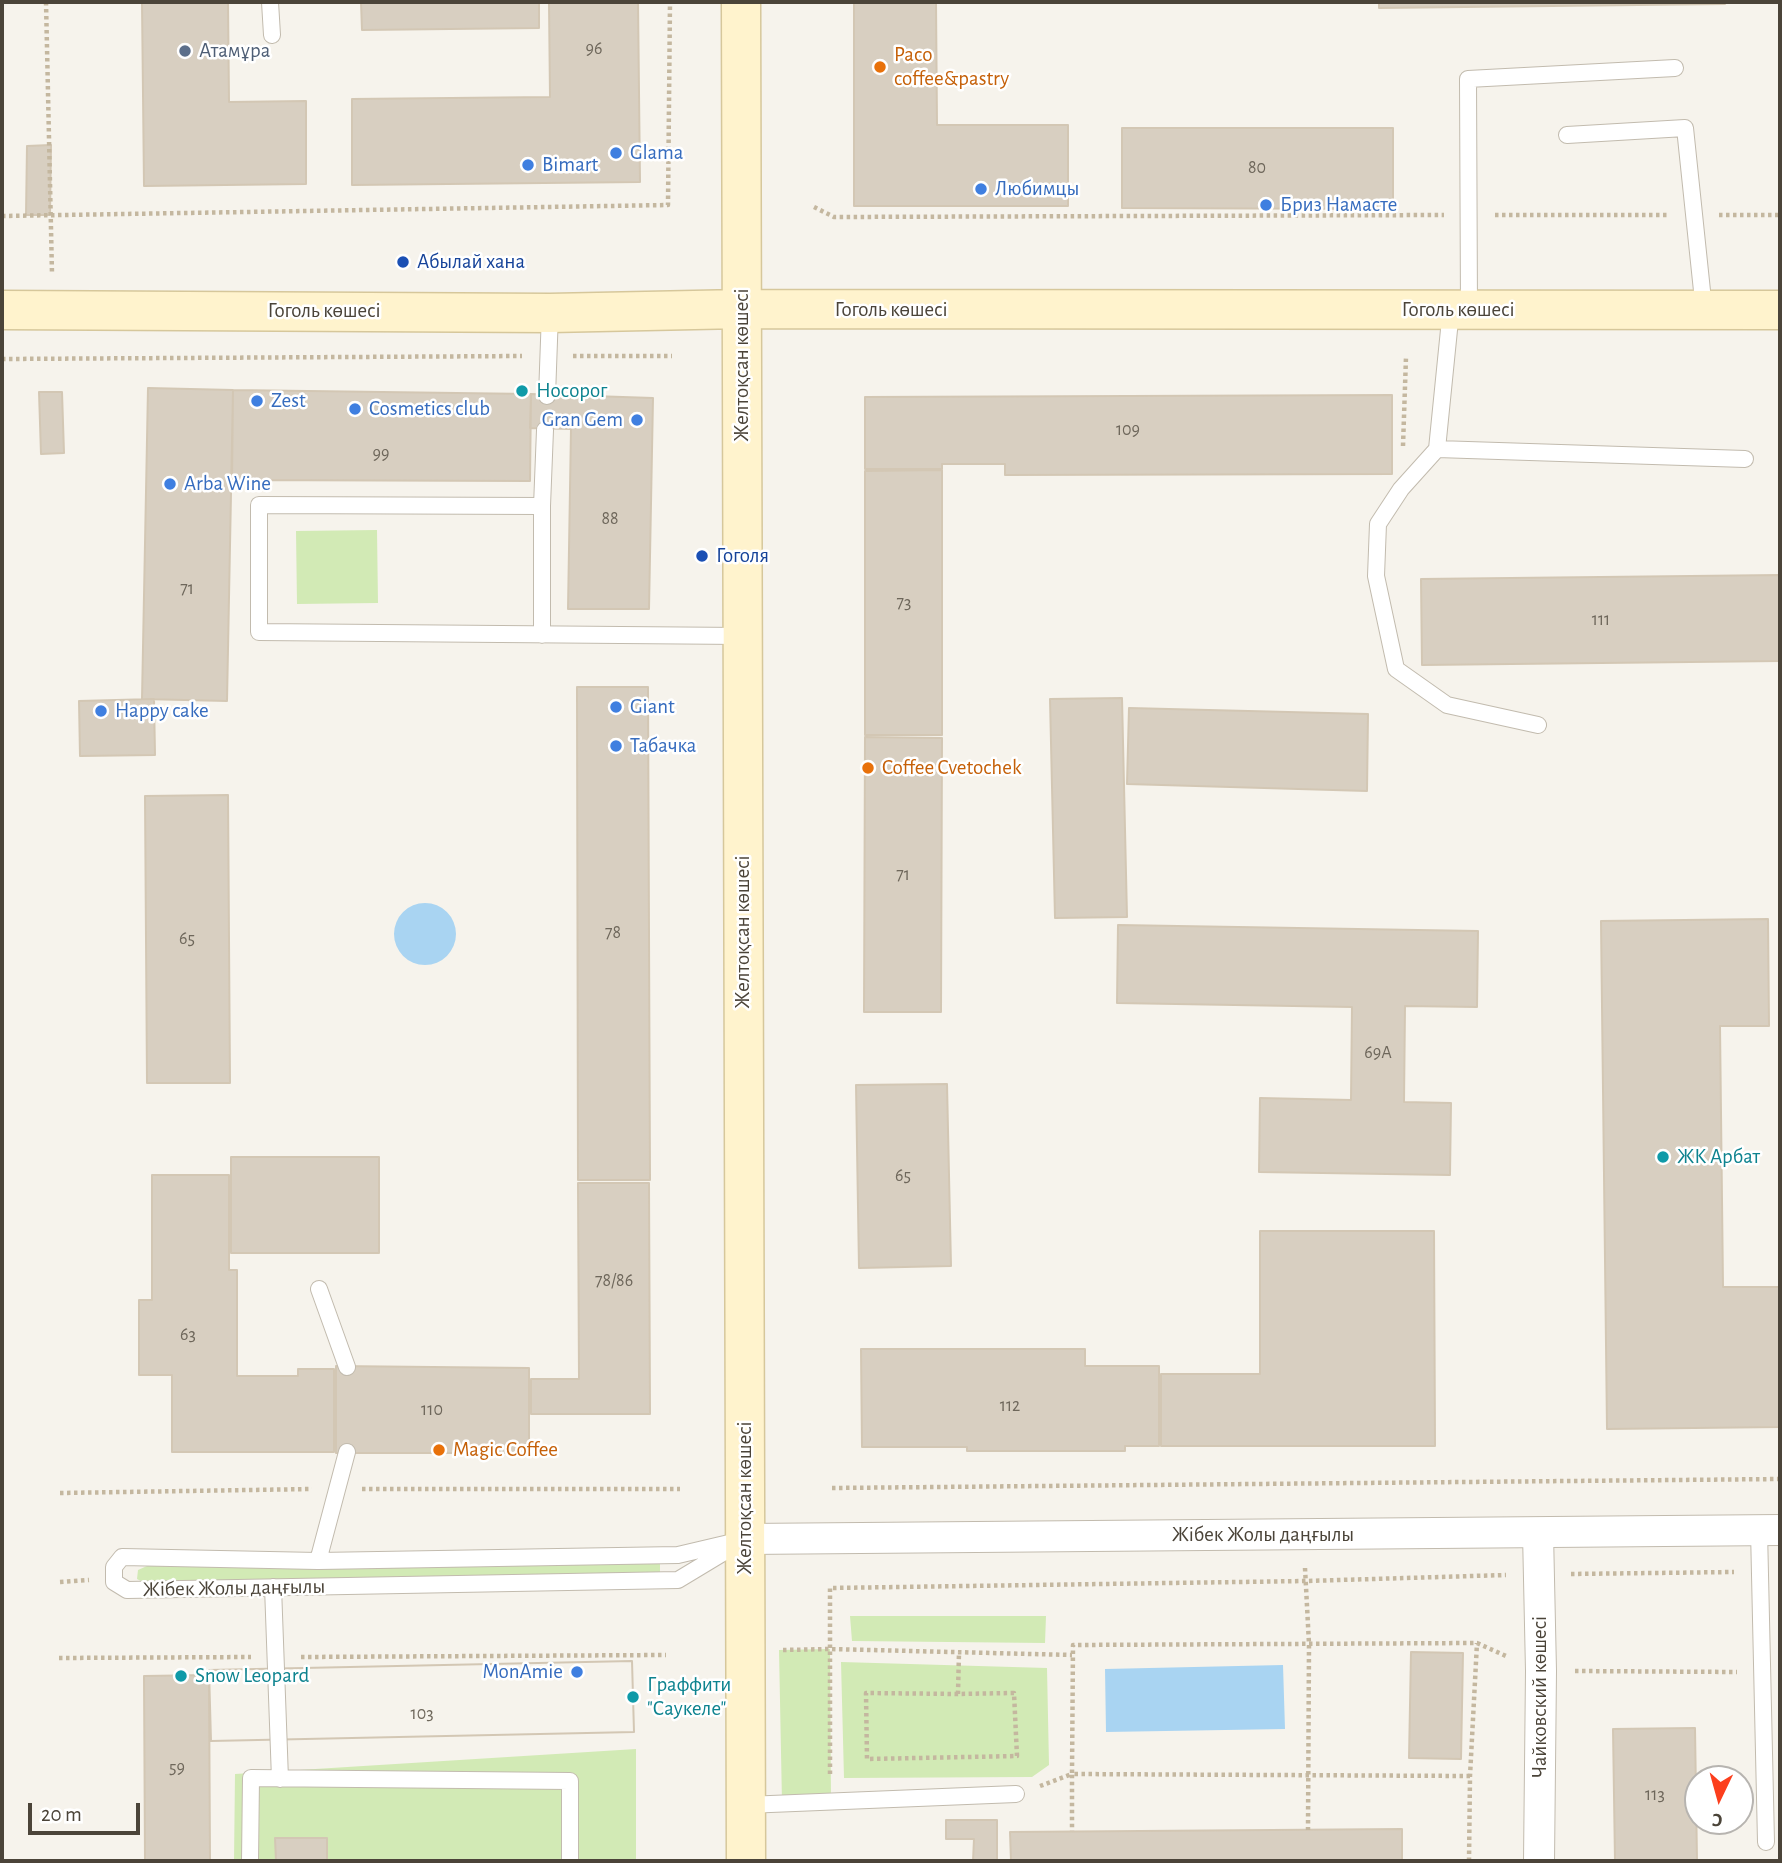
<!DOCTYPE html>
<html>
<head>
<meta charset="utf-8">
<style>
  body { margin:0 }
  #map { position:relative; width:1782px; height:1863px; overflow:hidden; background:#f6f3ec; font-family:"Alegreya Sans",sans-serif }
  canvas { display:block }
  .frame { position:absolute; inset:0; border:4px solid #4b4439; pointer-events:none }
  .north { position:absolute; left:1684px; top:1765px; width:70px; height:70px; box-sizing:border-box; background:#fff; border:2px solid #b7b4b0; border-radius:50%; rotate:185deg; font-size:19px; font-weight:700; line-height:28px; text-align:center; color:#4b4439 }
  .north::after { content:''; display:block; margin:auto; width:24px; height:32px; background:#fc3f1d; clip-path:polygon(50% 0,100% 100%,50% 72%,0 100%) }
  .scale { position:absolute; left:28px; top:1803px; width:112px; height:32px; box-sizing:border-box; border:4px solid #4b4439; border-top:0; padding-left:9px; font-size:21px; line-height:24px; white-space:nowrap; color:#4b4439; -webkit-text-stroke:5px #fff; paint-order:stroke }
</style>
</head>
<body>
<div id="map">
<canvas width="1782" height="1863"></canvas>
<div class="frame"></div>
<div class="north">С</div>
<div class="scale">20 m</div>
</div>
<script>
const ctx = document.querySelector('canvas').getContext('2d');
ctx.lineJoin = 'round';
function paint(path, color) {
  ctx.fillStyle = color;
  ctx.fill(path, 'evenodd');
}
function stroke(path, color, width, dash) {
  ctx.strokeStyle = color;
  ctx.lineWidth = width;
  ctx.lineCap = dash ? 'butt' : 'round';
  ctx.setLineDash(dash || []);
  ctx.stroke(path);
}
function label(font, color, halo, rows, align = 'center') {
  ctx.font = font + ' "Alegreya Sans",sans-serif';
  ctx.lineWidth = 5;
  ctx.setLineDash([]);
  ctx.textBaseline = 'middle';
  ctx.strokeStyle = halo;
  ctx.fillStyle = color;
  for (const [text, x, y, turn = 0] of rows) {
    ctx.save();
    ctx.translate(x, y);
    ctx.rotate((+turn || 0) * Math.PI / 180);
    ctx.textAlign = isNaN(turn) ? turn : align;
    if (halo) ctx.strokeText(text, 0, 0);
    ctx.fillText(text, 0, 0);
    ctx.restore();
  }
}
paint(new Path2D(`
  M377,530L378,603L297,604L296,531Z
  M660,1563V1573L143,1582L137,1579L138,1570L147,1566Z
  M850,1616H1046L1045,1643L852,1641Z
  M830,1649L831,1802L782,1803L779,1650Z
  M841,1662L1047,1668L1049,1765L1032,1777L844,1778Z
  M636,1749V1861H234L235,1774Z`), '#d2eab5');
paint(new Path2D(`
  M394 934a31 31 0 1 1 62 0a31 31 0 1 1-62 0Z
  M1283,1665L1285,1729L1106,1732L1105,1669Z`), '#a9d4f2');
const building = new Path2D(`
  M142,2H228L229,102L306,101V184L144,186Z
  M361,2H539V28L362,30Z
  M549,2H638L640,182L352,185V99L550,97Z
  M854,2H936L937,125H1068V206H854Z
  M1379,2H1725V4L1379,8Z
  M1122,128H1393V209L1122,208Z
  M51,145L50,215H26L27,146Z
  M148,388L233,390L227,701L142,699Z
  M233,390L531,394L530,481L232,480Z
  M39,392H62L64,453L41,454Z
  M531,394L653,398L649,609H568L571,429L530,428Z
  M1392,395V474L1005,475V464H942V469H865V397Z
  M942,470V735H865V471Z
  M1780,575V661L1422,665L1421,579Z
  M577,687H648L650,1180H578Z
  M1122,698L1127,917L1055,918L1050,699Z
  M154,699L155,755L80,756L79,701Z
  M1129,708L1368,714L1367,791L1127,784Z
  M865,737L942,738L941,1012H864Z
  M228,795L230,1083H147L145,796Z
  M1768,919L1769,1026H1720L1723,1287H1780V1427L1607,1429L1601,921Z
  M1118,925L1478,931L1477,1007L1405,1006L1404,1102L1451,1103L1450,1175L1259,1172L1260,1098L1351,1100L1352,1007L1117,1003Z
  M947,1084L951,1266L859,1268L856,1085Z
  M231,1157H379V1253H231Z
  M152,1175H229V1270H237V1376H298V1369H334V1452H172V1375H139V1300H152Z
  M578,1183H649L650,1414H531V1379H579Z
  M1260,1231H1434L1435,1446H1161V1374H1260Z
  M861,1349H1085V1366H1159V1446H1125V1451H967V1447H862Z
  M336,1366L529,1368V1453H336Z
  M1411,1652L1463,1653L1461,1759L1409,1758Z
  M632,1661L634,1732L211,1741L209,1670Z
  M632,1661L634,1732L211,1741L209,1670Z
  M209,1675L210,1861H145L144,1676Z
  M1695,1728L1697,1861H1615L1613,1729Z
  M946,1820H997V1861H973L974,1839H946Z
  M1402,1829V1861H1011L1010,1832Z
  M275,1838H327V1861H276Z`);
paint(building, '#d8cfc1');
stroke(building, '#d3c7b4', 2);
const lane = new Path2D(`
  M270,2L272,35
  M1567,135L1685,128L1704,310
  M1451,310L1437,449L1401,489L1378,524L1376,576L1396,669L1447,705L1538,725
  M1469,310L1468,79L1675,68
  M547,396L550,313
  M1437,449L1745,459
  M542,506L545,430
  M542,635V506L259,505V632L742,636
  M319,1289L347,1367
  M1759,1530L1766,1842
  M746,1539L678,1580L127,1590L114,1582V1567L122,1557L318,1561L678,1555Z
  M318,1561L347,1452
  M273,1587L280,1779
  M746,1805L1016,1794
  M250,1861L251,1778L570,1781V1861`);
const street = new Path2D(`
  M1538,1533L1541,1671L1539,1861
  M746,1539L1780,1530`);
const secondary = new Path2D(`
  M741,2L746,1861
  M2,310L550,313L742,309L1780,310`);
stroke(lane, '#c2bbae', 18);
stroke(street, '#c2bbae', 32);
stroke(secondary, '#d6c79b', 41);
stroke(new Path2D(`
  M46,2L52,274
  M814,207L834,217L1444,215
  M1495,215H1668
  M1719,215H1780
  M2,216L668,205L670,2
  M573,356H672
  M2,359L522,356
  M1403,446L1406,357
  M832,1488L1780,1479
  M362,1489H680
  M60,1493L312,1489
  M1305,1568L1309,1644L1308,1830
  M1571,1574L1734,1572
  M60,1582L89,1580
  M783,1650L830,1649L1072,1655
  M301,1657L666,1655
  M59,1658L251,1657
  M1575,1671L1737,1672
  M958,1694L866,1693L867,1759L1017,1756L1014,1693L958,1694L959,1652
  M830,1774V1588L1306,1581L1506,1575
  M1470,1776L1072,1774L1073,1645L1477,1643L1506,1656
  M1040,1786L1072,1774V1831
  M1469,1861L1470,1776L1477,1643`), '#c4b79f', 4.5, [3.5, 3.5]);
stroke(lane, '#fff', 16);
stroke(street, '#fff', 30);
stroke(secondary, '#fff3cd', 38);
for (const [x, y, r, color] of [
  [185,51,7,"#5c6f8a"],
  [880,67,7,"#e8710a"],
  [616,153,7,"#3f7fe0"],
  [528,165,7,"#3f7fe0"],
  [981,189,7,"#3f7fe0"],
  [1266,205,7,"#3f7fe0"],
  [403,262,7,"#1a4fb4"],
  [522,391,7,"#0f9aa8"],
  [257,401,7,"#3f7fe0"],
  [355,409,7,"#3f7fe0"],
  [637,420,7,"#3f7fe0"],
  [170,484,7,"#3f7fe0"],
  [702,556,7,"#1a4fb4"],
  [616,707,7,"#3f7fe0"],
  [101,711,7,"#3f7fe0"],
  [616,746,7,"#3f7fe0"],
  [868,768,7,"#e8710a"],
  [1663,1157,7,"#0f9aa8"],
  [439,1450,7,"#e8710a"],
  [577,1672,7,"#3f7fe0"],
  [181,1676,7,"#0f9aa8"],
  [633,1697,7,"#0f9aa8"]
]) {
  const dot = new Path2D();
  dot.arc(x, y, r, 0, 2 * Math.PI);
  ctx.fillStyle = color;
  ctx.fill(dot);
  stroke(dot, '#fff', 2.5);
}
label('18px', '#6e675b', null, [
  ["96",594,49],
  ["80",1257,168],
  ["109",1128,430],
  ["99",381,454],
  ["88",610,519],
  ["71",187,589],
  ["73",904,603],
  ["111",1601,620],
  ["71",903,875],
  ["78",613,933],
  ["65",187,939],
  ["69А",1378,1053],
  ["65",903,1176],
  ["78/86",614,1281],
  ["63",188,1335],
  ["112",1010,1406],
  ["110",432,1410],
  ["103",422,1714],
  ["59",177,1768],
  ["113",1655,1795]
]);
label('21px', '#4e5e75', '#fff', [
  ["Атамұра",199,51]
], 'left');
label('21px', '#c56008', '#fff', [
  ["Paco",894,55],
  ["coffee&pastry",894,79],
  ["Coffee Cvetochek",882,768],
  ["Magic Coffee",453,1450]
], 'left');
label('21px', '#366cbe', '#fff', [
  ["Glama",630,153],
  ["Bimart",542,165],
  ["Любимцы",995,189],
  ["Бриз Намасте",1280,205],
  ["Zest",271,401],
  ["Cosmetics club",369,409],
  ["Gran Gem",623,420,"right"],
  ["Arba Wine",184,484],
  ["Giant",630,707],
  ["Happy cake",115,711],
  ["Табачка",630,746],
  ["MonAmie",563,1672,"right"]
], 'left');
label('21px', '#164399', '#fff', [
  ["Абылай хана",417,262],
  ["Гоголя",716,556]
], 'left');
label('21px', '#4b4439', '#fff', [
  ["Гоголь көшесі",891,310],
  ["Гоголь көшесі",1458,310],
  ["Гоголь көшесі",324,311],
  ["Желтоқсан көшесі",742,365,-90],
  ["Желтоқсан көшесі",743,932,-90],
  ["Желтоқсан көшесі",745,1498,-90],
  ["Жібек Жолы даңғылы",1263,1535],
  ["Жібек Жолы даңғылы",234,1588,-1],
  ["Чайковский көшесі",1540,1697,-90]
]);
label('21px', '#0d838f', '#fff', [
  ["Носорог",536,391],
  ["ЖК Арбат",1677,1157],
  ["Snow Leopard",195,1676],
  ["Граффити",647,1685],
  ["\"Саукеле\"",647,1709]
], 'left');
</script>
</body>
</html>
